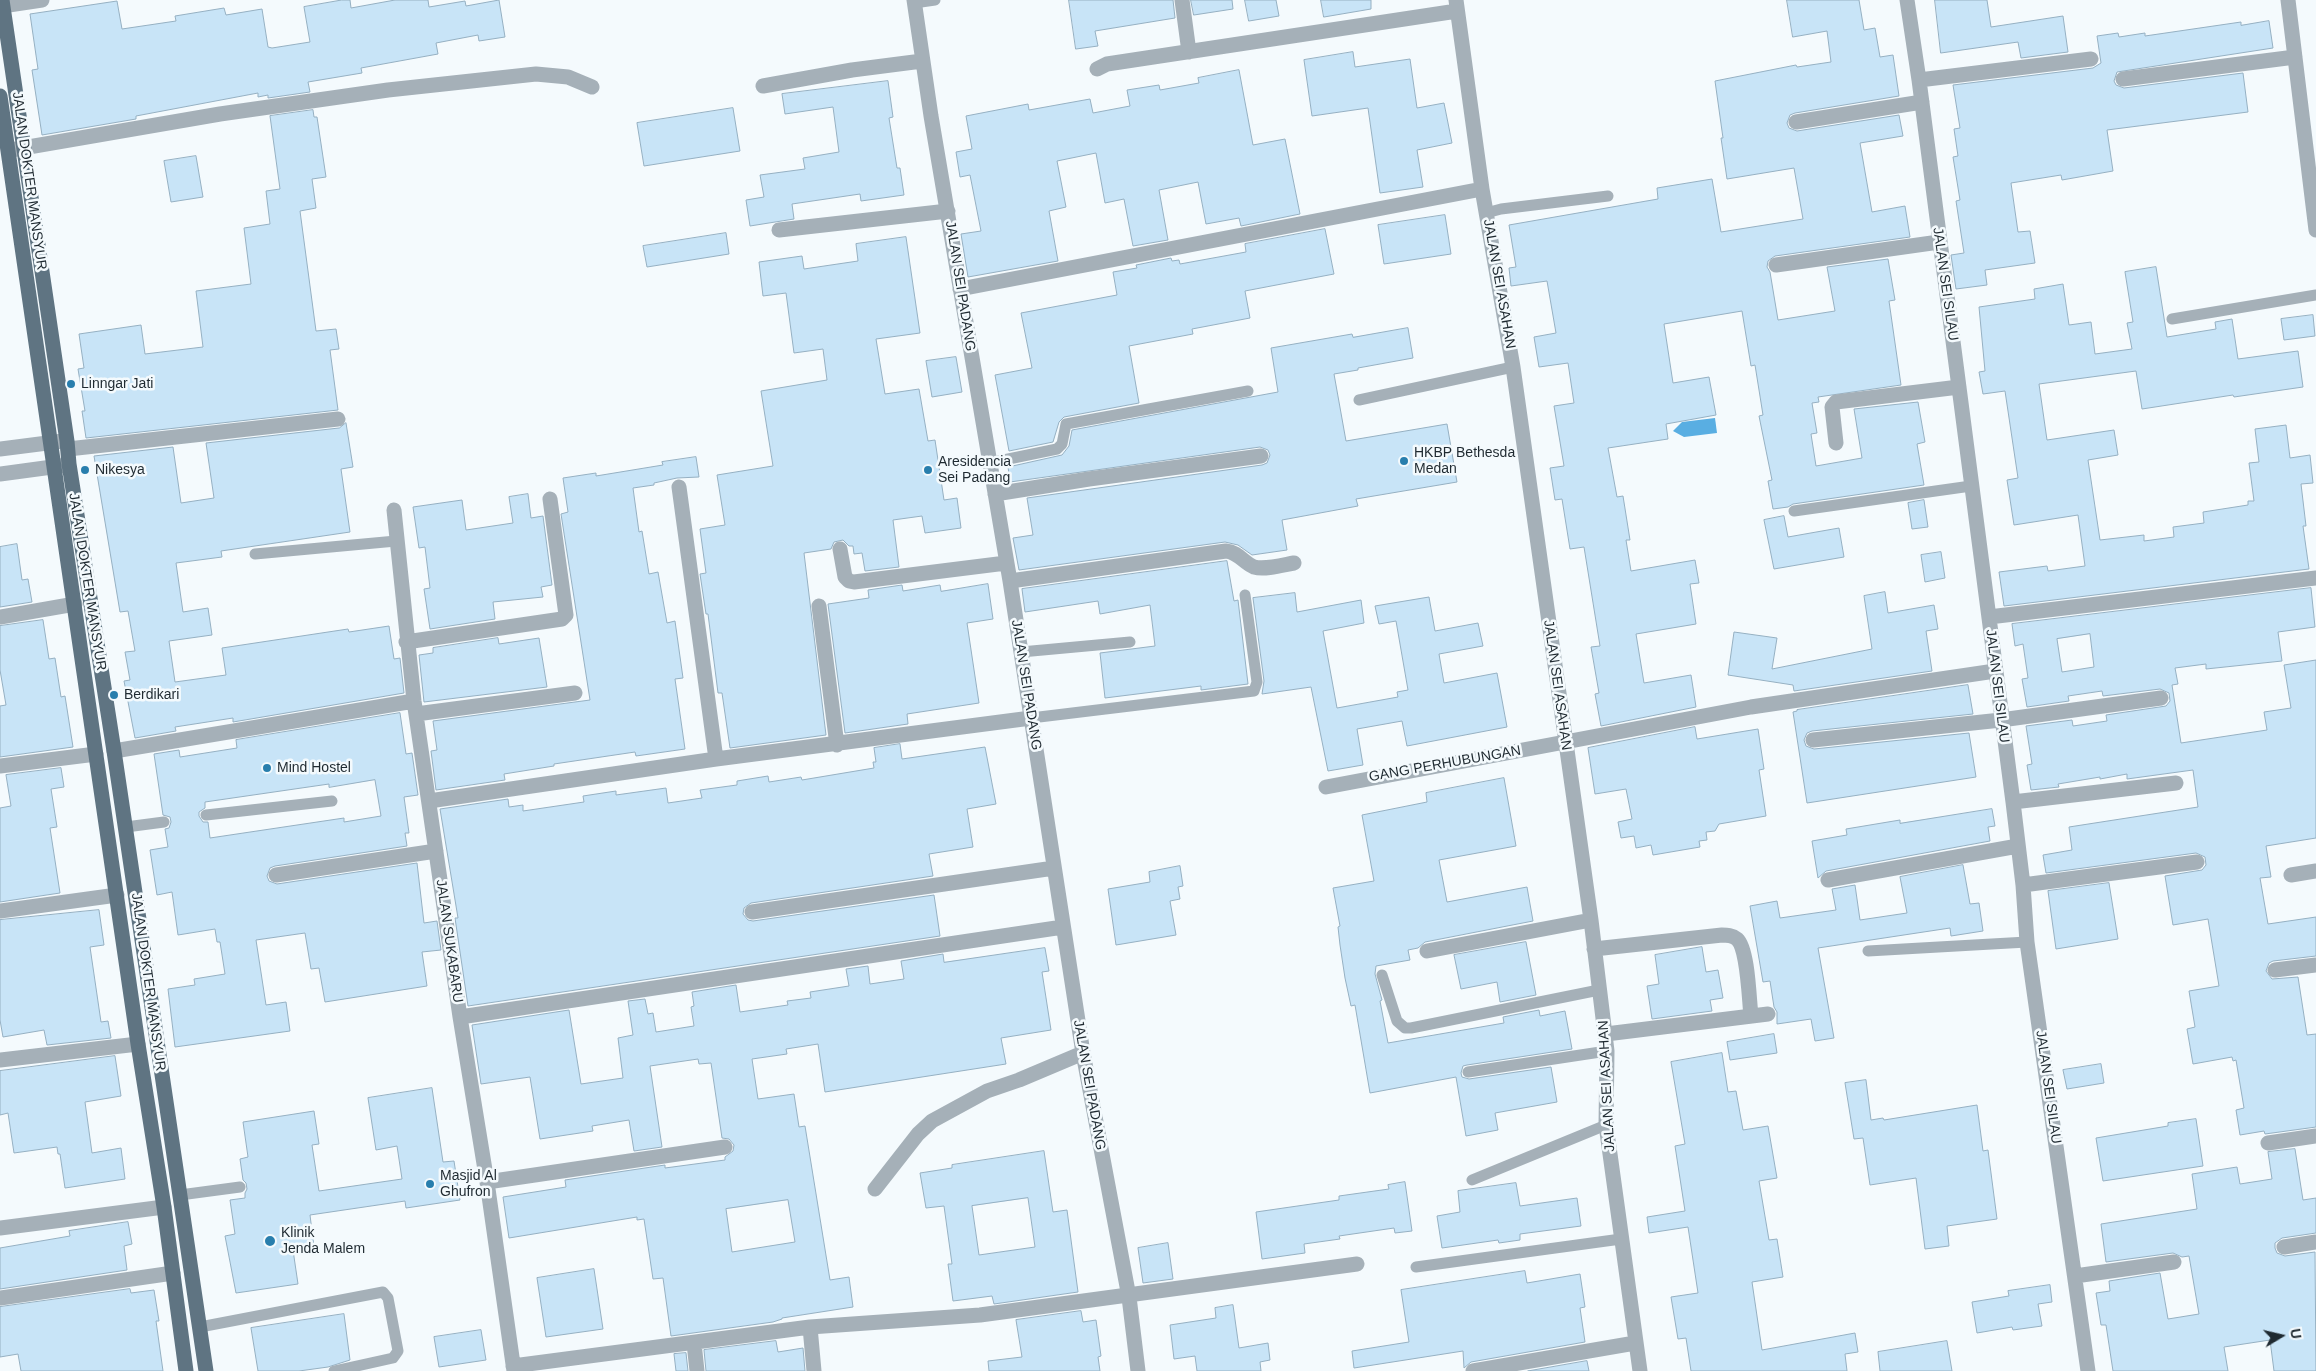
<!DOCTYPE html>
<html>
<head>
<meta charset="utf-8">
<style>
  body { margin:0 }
  #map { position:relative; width:2316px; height:1371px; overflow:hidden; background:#f4fafd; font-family:Arial,sans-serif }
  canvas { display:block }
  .north { position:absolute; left:2256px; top:1311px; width:50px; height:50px; -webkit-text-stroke:4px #f4fafd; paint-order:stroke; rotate:81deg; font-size:14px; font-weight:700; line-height:20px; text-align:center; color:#1f2a31 }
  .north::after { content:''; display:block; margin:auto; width:18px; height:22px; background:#1f2a31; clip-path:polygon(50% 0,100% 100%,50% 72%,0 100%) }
</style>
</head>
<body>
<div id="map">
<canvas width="2316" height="1371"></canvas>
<div class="north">U</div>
</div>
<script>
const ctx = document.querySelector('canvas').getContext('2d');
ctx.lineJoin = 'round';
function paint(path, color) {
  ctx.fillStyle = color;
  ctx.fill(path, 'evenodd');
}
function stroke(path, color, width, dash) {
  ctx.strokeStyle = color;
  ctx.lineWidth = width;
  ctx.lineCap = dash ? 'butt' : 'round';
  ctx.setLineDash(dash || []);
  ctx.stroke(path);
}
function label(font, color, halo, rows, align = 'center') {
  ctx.font = font + ' Arial,sans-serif';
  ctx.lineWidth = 5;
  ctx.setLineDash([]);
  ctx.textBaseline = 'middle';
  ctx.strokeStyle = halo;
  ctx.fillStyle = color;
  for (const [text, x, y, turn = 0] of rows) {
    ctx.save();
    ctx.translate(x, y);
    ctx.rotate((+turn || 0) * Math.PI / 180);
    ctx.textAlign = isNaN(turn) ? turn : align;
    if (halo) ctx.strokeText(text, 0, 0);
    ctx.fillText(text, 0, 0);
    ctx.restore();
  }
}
paint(new Path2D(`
  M1715,418L1717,433L1684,437L1673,431L1682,422Z`), '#59aee2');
const building = new Path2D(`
  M342,0H350L351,8L395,0H428L429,7L465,1L466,6L499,0L505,37L479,41L478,35L436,43L438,54L361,68L362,73L308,82L310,92L268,98V95L258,97V93L136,116V119L42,135L32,70L38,69L30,14L117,1L122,29L176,21L175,16L224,8L226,15L262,9L268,47L272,48L310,42L304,7Z
  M1069,0H1173L1175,18L1095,31L1098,46L1076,49Z
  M1191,0H1232L1233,9L1194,15Z
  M1245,0H1276L1279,16L1249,21Z
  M1321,0H1371V9L1324,17Z
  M1787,0H1859L1864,30L1875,28L1880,57L1893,55L1899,96L1795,113L1790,115L1787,123L1789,128L1797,131L1899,115L1903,136L1860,143L1872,212L1905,206L1910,237L1775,256L1768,261L1767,267L1770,272L1778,320L1835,311L1827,267L1888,259L1895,300L1889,301L1901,385L1818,397L1819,402L1812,403L1817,433L1811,434L1816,466L1862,458L1854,409L1918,402L1925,442L1917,444L1924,485L1793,504L1788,507L1773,509L1768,481L1772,480L1759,416L1763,415L1755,365L1751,366L1742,311L1664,324L1673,383L1709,377L1716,415L1666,424L1668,439L1608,448L1617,497L1623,496L1630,540H1626L1631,571L1695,560L1699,583L1690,584L1696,624L1636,634L1644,683L1691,675L1696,707L1601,726L1595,694L1599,693L1591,647L1600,646L1584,547L1570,549L1562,499L1555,500L1550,468L1564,466L1554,406L1574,403L1568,363L1539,367L1534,337L1556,333L1547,281L1511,286L1509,268L1516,267L1509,225L1658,199L1657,188L1712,179L1721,232L1803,219L1794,168L1727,179L1721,138H1723L1715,81L1796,65L1797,67L1831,62L1827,31L1793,37Z
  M1935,0H1987L1991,27L2063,16L2068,52L2021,58L2018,42L1941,53Z
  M2269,21L2273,48L2117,72L2114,81L2116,85L2124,88L2243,73L2248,112L2107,130L2113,171L2062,180L2061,175L2011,183L2018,232L2030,231L2035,263L1985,270L1987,285L1956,289L1951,255L1964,253L1956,201L1960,200L1953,157L1958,156L1954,129L1960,128L1953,85L2093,68L2101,63L2097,36L2118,33L2119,37L2145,33V36L2241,22V25Z
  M1353,52L1355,67L1410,59L1417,108L1444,103L1452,143L1417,150L1423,187L1380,193L1368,108L1312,116L1304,60Z
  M1239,70L1253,145L1285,139L1300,214L1241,226L1239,218L1206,224L1198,182L1159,190L1168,240L1133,246L1124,199L1105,203L1096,153L1057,161L1066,207L1049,211L1058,261L968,277L961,234L981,231L970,175L960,177L956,152L972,149L966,116L1028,104L1029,110L1090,99L1093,113L1130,106L1127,90L1159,85L1160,90L1199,83L1198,78Z
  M888,81L893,117L889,118L897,168H900L904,195L861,201L860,194L792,204L794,219L750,226L746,200L764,197L760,175L805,169L803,158L839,152L833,107L785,114L782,94Z
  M733,108L740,151L644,166L637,123Z
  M313,110L314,117H317L326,177L312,179L316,208L300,211L316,331L336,329L339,349L330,350L338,410L86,438L82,411H85L78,369L84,368L79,334L141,325L145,354L203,347L196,291L251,284L244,228L270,224L266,191L280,189L270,116Z
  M196,156L203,197L171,202L164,161Z
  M1445,215L1451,254L1384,264L1378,225Z
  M1325,229L1334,274L1245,291L1250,318L1192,329L1193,334L1129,346L1139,403L1064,417L1059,422L1053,442L1009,451L995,375L1032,368L1021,313L1117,295L1113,272L1137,268L1136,265L1171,258L1172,261L1179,260L1180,264L1246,252L1245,244Z
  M726,233L729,254L647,267L643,246Z
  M906,237L920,333L876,339L885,394L919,389L928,441L935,440L944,500L957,498L961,528L925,533L922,516L893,520L899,567L865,571L862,553L854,554L853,546H849L843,540L834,542L831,549L804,553L826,735L730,748L722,693H718L708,614H706L700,574L706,573L700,529L725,525L717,475L773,466L761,391L827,380L823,349L794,353L786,293L763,296L759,262L802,256L804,269L858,261L856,244Z
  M2156,267L2167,337L2216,329L2215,322L2232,319L2238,359L2298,351L2303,387L2234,397L2233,395L2142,409L2136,371L2039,384L2047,440L2114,430L2118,455L2088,460L2100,540L2144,535V541L2174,537L2173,527L2204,523L2203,512L2248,505V501H2254L2249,463L2259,462L2255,429L2286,425L2290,458L2310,455L2313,483L2301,484L2306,526H2303L2309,569L2004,606L1999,572L2047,566L2048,571L2085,566L2078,515L2014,525L2007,480L2018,478L2005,391L1983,394L1979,372L1985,371L1979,307L2035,299L2034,289L2063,284L2069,325L2091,322L2095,354L2132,349L2127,323L2133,322L2125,272Z
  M2313,315L2315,336L2284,340L2281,319Z
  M1408,328L1413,358L1358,368V370L1334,374L1346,441L1447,424L1457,482L1356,499L1358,506L1282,520L1287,550L1252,555L1238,545L1225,542L1019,570L1013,538L1033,535L1027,498L1262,465L1267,463L1270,455L1268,450L1260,447L1010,482L1008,467L1062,455L1069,446L1072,430L1278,392L1271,348L1352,334L1353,337Z
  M956,357L962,392L932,397L926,361Z
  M346,423L353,467L341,469L350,532L221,551L222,557L176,563L183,612L208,608L212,635L169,641L175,682L226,675L222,648L348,629L349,632L389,626L394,659L400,658L404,693L233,722V718L175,727L176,731L135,738L124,681L130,680L125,652L135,651L128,611L120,612L94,456L173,447L181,503L214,498L206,443L339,428Z
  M696,457L699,477L677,478L654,483V485L633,488L639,532L642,531L649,574L658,572L667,623L675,621L683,678L675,679L685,749L636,756L635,752L554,764V766L504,774L505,780L436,790L431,751L437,750L433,721L590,700L561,514L568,512L563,478L596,473V476L663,465L662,462Z
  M528,494L531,518L543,516L552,585L541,587L543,597L493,602L495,619L430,629L424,589L430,588L425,547L419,548L413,507L462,500L466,530L513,523L509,497Z
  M1924,500L1928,527L1912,529L1908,503Z
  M1784,516L1788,537L1839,528L1844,557L1774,569L1764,520Z
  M17,544L22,580L28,579L32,602L0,607V547Z
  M1941,552L1945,578L1925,582L1921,555Z
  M1227,561L1234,601L1238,600L1248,684L1201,690V686L1105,698L1100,653L1155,646L1150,605L1100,614L1098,601L1025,612L1022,589Z
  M988,584L993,619L967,623L979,703L907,714L908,724L845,733L828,604L869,598L868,590L902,585L903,591L940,585L941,591Z
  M2311,588L2315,627L2278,632L2282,661L2206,669V664L2175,668L2178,684L2172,685L2181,743L2267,730L2264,712L2291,708L2284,665L2316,660V838L2266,846L2271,877L2260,878L2268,924L2316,917V956L2273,961L2269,963L2266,971L2272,979L2298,977L2307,1035L2316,1034V1127L2265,1134L2264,1131L2240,1135L2236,1110L2244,1108L2236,1060L2233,1061L2232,1057L2193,1064L2187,1029L2195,1027L2189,991L2219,986L2208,919L2173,925L2165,876L2202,870L2206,865L2205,857L2196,853L2046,873L2043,855L2072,850L2069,827L2198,807L2193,770L2127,779V774L2100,779V777L2058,784L2059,787L2031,790L2027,765L2032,764L2026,726L2072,720L2073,726L2107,721L2106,715L2166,706L2170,701L2169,693L2160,689L2103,696L2102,691L2068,696L2069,701L2027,707L2022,679L2028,678L2023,644L2015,646L2012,624ZM2090,634L2094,667L2062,672L2057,639Z
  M1885,592L1888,613L1934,605L1938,629L1926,631L1932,671L1794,691L1793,685L1728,675L1734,632L1777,638L1772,669L1872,649L1864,596Z
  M1295,593L1297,612L1361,600L1364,623L1323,631L1337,708L1398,697L1397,692L1408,690L1396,621L1379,624L1375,606L1429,597L1435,631L1478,623L1483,646L1439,654L1444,683L1497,673L1507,727L1407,746L1402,721L1357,729L1363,765L1328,771L1311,687L1262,694L1264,681L1253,598Z
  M43,620L49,659L55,658L61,697L65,696L73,747L0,757V706L6,705L0,670V626Z
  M498,638L499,644L539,638L547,687L424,702L419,655L433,653V648Z
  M1968,685L1973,714L1812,731L1807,733L1804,740L1806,746L1814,749L1969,733L1976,777L1807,803L1793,712L1797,711V710Z
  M400,713L406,754L412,753L418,795L404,797L409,833H405L407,846L275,866L270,868L267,876L269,881L277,884L417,863L424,923L437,921L441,950L422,952L427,986L325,1002L319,968L311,969L305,933L256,940L266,1005L286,1002L290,1031L175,1047L168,989L195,985L194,979L225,974L220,942H217L215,929L178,935L172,892L157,895L150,850L168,847L165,829L169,828L171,822L170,817L163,815L154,754L179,750L180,757L237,748L236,740ZM375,780L381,816L344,822V818L210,838L208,822H203L199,816V812L205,808V802L329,784V787Z
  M1695,727L1697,739L1758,729L1764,769L1759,770L1766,816L1719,824L1715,831L1706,832L1707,840L1699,841L1700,847L1653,855L1651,845L1636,848L1634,836L1621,838L1618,822L1632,819L1626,789L1595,794L1588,748Z
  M900,744L902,759L985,747L996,804L967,809L973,847L929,854L933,876L751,903L744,908L743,914L748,920L753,921L934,895L940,936L468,1006L455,918H458L440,809L508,799L509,807L523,805V811L584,802L583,796L616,791V795L666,788L668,803L702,798L700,790L737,785V781L768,776L769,782L801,777L802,780L874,768L873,762H876L874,748Z
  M61,768L64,787L51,789L57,827L50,828L60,893L0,902V808L11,806L6,775Z
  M1504,778L1516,846L1439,860L1447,902L1527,887L1533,921L1425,942L1418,948L1408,950L1410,960L1376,966L1375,974L1382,1000L1380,1001L1388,1043L1504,1023L1503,1017L1539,1010L1540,1016L1565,1011L1572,1049L1467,1065L1463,1066L1461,1073L1462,1077L1469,1079L1551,1067L1557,1102L1495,1113L1498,1130L1466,1136L1456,1077L1370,1093L1355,1005L1351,1006L1345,978L1340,945L1338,927L1340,926L1333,888L1374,881L1362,815L1427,802L1426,793Z
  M1992,809L1995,826L1988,827L1990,841L1826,871L1818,878L1812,841L1847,835L1846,829L1900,820V823Z
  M1963,865L1970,904L1979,903L1983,931L1951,936L1950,928L1818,948L1834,1038L1815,1041L1811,1019L1777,1024V1012L1774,1007L1770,981L1763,982L1750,906L1777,901L1780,918L1836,910L1832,889L1855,885L1860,920L1907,913L1900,877Z
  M1180,866L1183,886L1178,887L1180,899L1170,901L1176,935L1116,945L1108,889L1150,882L1149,872Z
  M2109,883L2118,939L2056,949L2048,891Z
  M99,910L104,945L90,947L101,1022L108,1021L111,1038L47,1045L44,1030L3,1037L0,1020V920Z
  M1526,942L1536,995L1500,1002L1497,982L1461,989L1454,955Z
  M1702,947L1706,972L1718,970L1723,998L1710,1000L1712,1011L1652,1019L1647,986L1659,984L1655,955Z
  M1045,948L1049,971L1042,972L1051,1030L1001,1038L1006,1064L825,1092L818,1044L786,1049L787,1054L752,1059L758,1099L794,1094L799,1127L805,1126L830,1280L849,1277L853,1307L782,1318V1319L773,1322L671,1336L663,1278L653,1279L644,1219L637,1220V1217L509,1238L503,1197L566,1187L565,1180L665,1165V1168L725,1160V1157L733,1151L734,1145L729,1139L722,1138L711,1063L699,1064L698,1059L650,1066L662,1147L634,1151L629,1120L592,1126L593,1131L540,1139L530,1077L481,1084L472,1025L569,1010L581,1084L623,1078L618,1038L633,1035L628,1001L645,999L648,1014L653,1013L656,1032L694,1026L691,1007L694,1006L692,992L736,985L740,1012L788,1005L787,1001L811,998L810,992L849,986L846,969L868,966L870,984L904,979L901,961L943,954L944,962ZM788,1200L795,1242L732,1252L726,1209Z
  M1774,1034L1777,1053L1730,1060L1727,1042Z
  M1722,1053L1728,1092L1736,1091L1743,1130L1768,1126L1777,1178L1759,1181L1769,1240L1777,1239L1783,1277L1752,1282L1762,1350L1855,1333L1858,1352L1845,1354L1847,1371H1691L1686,1338L1678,1339L1671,1297L1698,1293L1688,1227L1649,1233L1647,1217L1685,1211L1675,1146L1685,1144L1671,1062Z
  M115,1056L121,1096L85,1102L92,1153L121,1148L125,1179L65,1188L60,1154H58L57,1147L14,1153L8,1113L0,1115V1071Z
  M2101,1064L2104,1083L2067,1089L2063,1070Z
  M1866,1080L1871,1120L1883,1118L1884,1120L1977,1105L1983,1151L1988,1150L1997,1219L1947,1226L1949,1246L1925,1249L1916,1178L1870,1185L1863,1138L1854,1139L1845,1083Z
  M432,1088L443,1162L454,1161L460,1200L406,1208L405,1201L310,1215L314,1247L293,1250L298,1284L236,1293L225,1236L235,1234L230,1200L245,1198V1193L247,1189L246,1183L243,1180L240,1159L248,1157L243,1122L314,1111L319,1144L312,1145L319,1191L402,1179L397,1146L376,1150L368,1098Z
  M2196,1119L2203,1166L2103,1181L2096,1138L2168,1126V1123Z
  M2295,1149L2303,1200L2316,1198V1233L2282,1238L2275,1243V1248L2277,1253L2285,1256L2315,1252L2316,1371H2274L2270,1340L2224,1347L2228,1371H2113L2106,1325H2101L2096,1293L2110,1291L2109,1281L2160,1273L2168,1319L2199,1314L2189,1256L2182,1257L2173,1253L2106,1262L2101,1224L2197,1209L2192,1174L2237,1167L2240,1184L2272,1179L2268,1152Z
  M1044,1151L1053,1212L1067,1210L1078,1292L994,1304L992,1296L953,1301L948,1264H952L944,1206L926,1208L920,1173L952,1168V1165ZM1028,1198L1035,1247L979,1255L972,1206Z
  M1405,1182L1412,1231L1395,1233L1394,1228L1339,1236L1340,1239L1304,1244L1305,1253L1262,1259L1256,1212L1339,1200V1196L1389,1189L1388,1185Z
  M1516,1183L1520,1206L1577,1198L1581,1226L1520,1234V1240L1499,1243L1498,1240L1442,1248L1437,1216L1460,1212L1458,1191Z
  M128,1222L132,1244L124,1246L127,1270L0,1289V1248L70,1236L69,1231Z
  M1168,1243L1173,1279L1143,1283L1138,1248Z
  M594,1269L603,1329L546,1337L537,1278Z
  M1525,1271L1527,1283L1580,1274L1585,1307L1580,1308L1585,1342L1471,1362L1464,1368L1463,1351L1354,1368L1352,1351L1409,1342L1401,1290Z
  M2050,1285L2052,1302L2038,1304L2042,1326L2013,1330L2012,1327L1977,1333L1972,1302L2009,1296L2008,1291Z
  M130,1289L131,1293L154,1290L159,1321H156L163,1371H21L18,1354L0,1357V1307Z
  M1233,1305L1239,1348L1268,1343L1270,1360L1260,1362L1261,1371H1197L1195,1356L1174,1359L1170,1325L1216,1318L1215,1308Z
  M1081,1311L1083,1322L1096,1320L1101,1356L1098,1357L1100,1371H989L988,1361L1022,1357L1016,1320Z
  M344,1314L350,1360L328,1367L299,1371H258L251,1328Z
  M481,1330L486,1360L439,1367L434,1337Z
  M776,1341L778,1352L803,1348L805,1371H706L704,1350Z
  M1947,1341L1952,1371H1880L1878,1352Z
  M686,1353L688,1371H676L674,1354Z
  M1587,1361L1589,1371H1528Z`);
paint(building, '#c8e4f7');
stroke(building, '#95b0c2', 1);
stroke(new Path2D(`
  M914,3L935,0
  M1486,213L1501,209L1608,196
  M2172,319L2316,295
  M1359,400L1513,367
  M989,463L1057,449L1062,444L1066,424L1248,391
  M1794,511L1971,486
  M255,554L396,541
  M1021,652L1130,642
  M1031,718L1254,691L1257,682L1245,595
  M206,815L332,801
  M126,827L164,822
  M1868,951L2027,942
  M1382,975L1397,1021L1405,1028H1411L1599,990
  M1468,1072L1607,1051
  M1472,1180L1606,1125
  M180,1195L240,1187
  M1416,1267L1621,1239
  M200,1327L383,1292L388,1298L398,1351L393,1358L334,1371`), '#a5b0b8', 11);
stroke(new Path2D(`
  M914,0L931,116L1010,581L1083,1053L1129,1297L1138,1371
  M1182,0L1189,52
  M1456,0L1482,189L1513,367L1591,920L1607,1051L1606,1125L1640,1371
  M1907,0L1919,80L2013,802L2023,885L2027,942L2088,1371
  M2288,0L2316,230
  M2,6L42,0
  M1097,69L1107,64L1457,11
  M2123,79L2295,57
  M1919,80L2091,59
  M763,86L852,70L922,61
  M1796,122L1922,102
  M11,150L220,114L388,90L536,74L568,77L592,87
  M779,230L948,211
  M1776,265L1939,242
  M960,289L1482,189
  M1836,443L1832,407L1836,402L1959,387
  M0,449L63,441
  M68,449L338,419
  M0,474L67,465
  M679,487L716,759
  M995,494L1089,479L1261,456
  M394,510L414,701L460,1017L487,1182L514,1371
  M840,549L845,577L849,581L854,582L1006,563
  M1010,581L1226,551C1238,552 1244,563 1254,567C1265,570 1283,565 1294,563
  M819,606L837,745
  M0,617L75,604
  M1989,617L2316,578
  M406,642L562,619L566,615L550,499
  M416,714L575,693
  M1813,740L2001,720L2161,698
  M114,751L414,701
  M0,766L96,754
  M1326,787L1751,707L1995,671
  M429,801L716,759L1031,718
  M2013,802L2176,783
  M276,875L436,851
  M2291,875L2316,871
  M1828,880L2018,846
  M2023,885L2197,862
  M0,911L117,895
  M752,912L1054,868
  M1594,949L1722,935C1727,935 1732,935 1737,939C1748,949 1749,999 1751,1016
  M1427,951L1591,920
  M2275,970L2316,965
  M460,1017L1063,927
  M1606,1034L1768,1014
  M0,1060L138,1044
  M2268,1143L2316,1136
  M487,1182L725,1147
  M875,1189L918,1134L932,1121L987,1091L1019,1080L1083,1053
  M0,1228L164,1207
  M2284,1247L2316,1242
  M2075,1276L2174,1262
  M0,1298L173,1273
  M810,1327L814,1371
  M694,1343L697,1371
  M513,1366L810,1327L980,1315L1357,1264
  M1473,1371L1635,1343`), '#a5b0b8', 15);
stroke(new Path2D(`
  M2,0L67,441L69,464L114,751L206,1371
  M0,96L138,1044L164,1207L186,1371`), '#5f7482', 15);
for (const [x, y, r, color] of [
  [71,384,5,"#287ead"],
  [1404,461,5,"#287ead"],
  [85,470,5,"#287ead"],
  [928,470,5,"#287ead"],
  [114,695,5,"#287ead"],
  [267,768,5,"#287ead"],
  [430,1184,5,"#287ead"],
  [270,1241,6,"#287ead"]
]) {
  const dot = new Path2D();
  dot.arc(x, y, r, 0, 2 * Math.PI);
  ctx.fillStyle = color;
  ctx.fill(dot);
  stroke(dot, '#f4fafd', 2);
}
label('14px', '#1f2a31', '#f4fafd', [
  ["JALAN DOKTER MANSYUR",29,181,82],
  ["JALAN SEI ASAHAN",1499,284,80],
  ["JALAN SEI SILAU",1945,284,82],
  ["JALAN SEI PADANG",960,286,81],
  ["JALAN DOKTER MANSYUR",87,582,81],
  ["JALAN SEI PADANG",1026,685,81],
  ["JALAN SEI ASAHAN",1557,685,82],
  ["JALAN SEI SILAU",1997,686,83],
  ["GANG PERHUBUNGAN",1445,764,-10],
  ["JALAN SUKABARU",449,941,82],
  ["JALAN DOKTER MANSYUR",148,982,82],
  ["JALAN SEI PADANG",1089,1085,80],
  ["JALAN SEI ASAHAN",1607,1086,-93],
  ["JALAN SEI SILAU",2048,1087,82]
]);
label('14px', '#1f2a31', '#f4fafd', [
  ["Linngar Jati",81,384],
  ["HKBP Bethesda",1414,453],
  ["Medan",1414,469],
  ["Aresidencia",938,462],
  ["Sei Padang",938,478],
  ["Nikesya",95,470],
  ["Berdikari",124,695],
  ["Mind Hostel",277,768],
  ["Masjid Al",440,1176],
  ["Ghufron",440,1192],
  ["Klinik",281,1233],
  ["Jenda Malem",281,1249]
], 'left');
</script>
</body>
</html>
